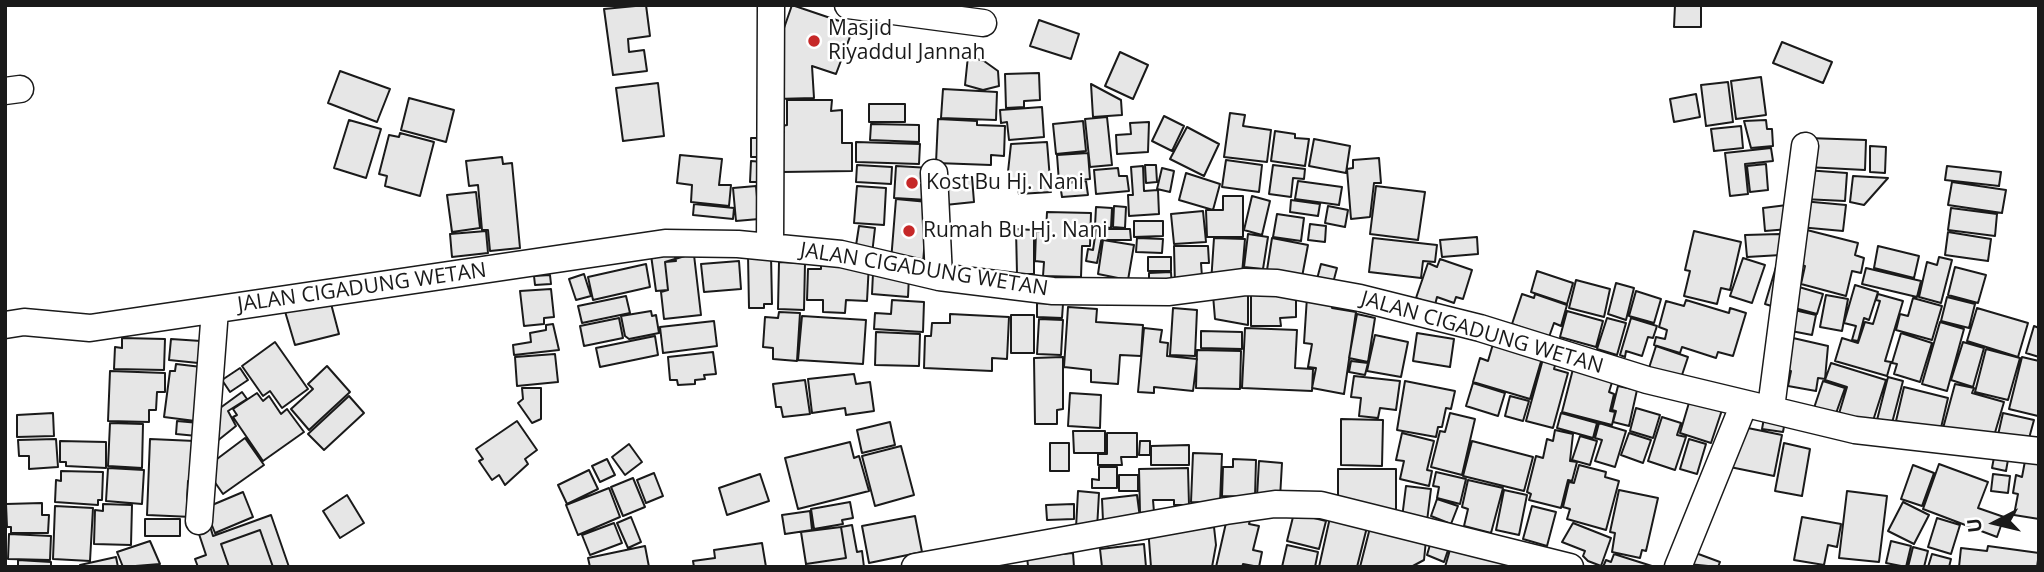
<!DOCTYPE html>
<html>
<head>
<meta charset="utf-8">
<style>
  body { margin:0 }
  #map { position:relative; width:2044px; height:572px; overflow:hidden; background:#fff; font-family:"Open Sans",sans-serif }
  canvas { display:block }
  .frame { position:absolute; inset:0; border:7px solid #1a1a1a; pointer-events:none }
  .north { position:absolute; left:1960px; top:488px; width:70px; height:70px; -webkit-text-stroke:5px #fff; paint-order:stroke; rotate:263deg; font-size:19px; font-weight:700; line-height:28px; text-align:center; color:#1a1a1a }
  .north::after { content:''; display:block; margin:auto; width:24px; height:32px; background:#1a1a1a; clip-path:polygon(50% 0,100% 100%,50% 72%,0 100%) }
</style>
</head>
<body>
<div id="map">
<canvas width="2044" height="572"></canvas>
<div class="frame"></div>
<div class="north">U</div>
</div>
<script>
const ctx = document.querySelector('canvas').getContext('2d');
ctx.lineJoin = 'round';
function paint(path, color) {
  ctx.fillStyle = color;
  ctx.fill(path, 'evenodd');
}
function stroke(path, color, width, dash) {
  ctx.strokeStyle = color;
  ctx.lineWidth = width;
  ctx.lineCap = dash ? 'butt' : 'round';
  ctx.setLineDash(dash || []);
  ctx.stroke(path);
}
function label(font, color, halo, rows, align = 'center') {
  ctx.font = font + ' "Open Sans",sans-serif';
  ctx.lineWidth = 5;
  ctx.setLineDash([]);
  ctx.textBaseline = 'middle';
  ctx.strokeStyle = halo;
  ctx.fillStyle = color;
  for (const [text, x, y, turn = 0] of rows) {
    ctx.save();
    ctx.translate(x, y);
    ctx.rotate((+turn || 0) * Math.PI / 180);
    ctx.textAlign = isNaN(turn) ? turn : align;
    if (halo) ctx.strokeText(text, 0, 0);
    ctx.fillText(text, 0, 0);
    ctx.restore();
  }
}
const building = new Path2D(`
  M646,5L650,36L628,39L629,52L644,50L647,71L613,75L604,9Z
  M792,5L854,26L836,74L812,66L814,98L776,99L774,57Z
  M1675,5H1701V27H1674Z
  M1039,20L1079,34L1071,59L1030,46Z
  M1782,42L1832,62L1823,83L1773,63Z
  M1120,52L1148,65L1133,99L1105,86Z
  M968,56L984,61L998,71L999,86L983,90L965,85Z
  M340,71L390,89L377,122L328,103Z
  M1039,73L1040,100L1024,101V107L1006,108L1005,74Z
  M1761,77L1766,115L1736,119L1731,81Z
  M1728,82L1733,122L1706,126L1701,85Z
  M658,83L664,136L623,141L616,88Z
  M1091,84L1121,100L1122,115L1093,117Z
  M943,89L997,92L996,120L941,118Z
  M1696,94L1700,117L1674,122L1670,99Z
  M409,98L454,110L446,142L401,130Z
  M787,100H832L831,111L842,110V143H852V171L782,172V126L787,125Z
  M869,104H905V122H869Z
  M1042,107L1044,137L1009,140L1007,122L1001,123L1000,110Z
  M1230,113L1245,115L1243,126L1271,130L1267,162L1224,157Z
  M1164,116L1184,126L1172,151L1152,141Z
  M1107,117L1112,165L1090,167L1085,119Z
  M938,119L977,121V125L1005,126L1004,156L991,155V165L936,163Z
  M349,120L381,129L366,178L334,168Z
  M1766,120L1767,129H1772L1773,146L1751,148L1744,121Z
  M1083,121L1086,151L1056,154L1053,124Z
  M1149,122L1148,152L1117,154L1116,135L1131,134L1130,123Z
  M871,124L919,125V142L870,140Z
  M1741,126L1743,148L1714,151L1711,129Z
  M1187,127L1219,144L1204,176L1170,159Z
  M1275,131L1295,134V138L1309,139L1305,166L1271,161Z
  M400,133L434,142L420,196L385,186L387,176L379,174L389,135L399,137Z
  M751,138H763V157H751Z
  M1808,138L1866,140L1865,170L1806,167Z
  M1314,139L1350,146L1346,173L1309,166Z
  M856,142L920,144L919,164L856,162Z
  M1047,142L1051,192L1019,194L1017,180L1007,181L1011,144Z
  M1870,146L1886,147L1885,173L1870,172Z
  M1771,148L1773,161L1745,164L1748,194L1730,196L1725,153Z
  M1088,153L1090,179L1059,182L1057,155Z
  M680,155L722,159L719,185H731L729,206L691,202L692,185L677,183Z
  M502,157L503,164L512,163L520,248L490,251L488,230H482L478,185L469,186L466,161Z
  M1379,158L1381,183H1374L1370,217L1351,219L1347,169L1353,168V160Z
  M1226,160L1262,165L1259,192L1222,187Z
  M751,161L763,162L762,182H750Z
  M1766,164L1768,190L1750,192L1747,166Z
  M857,165L892,167L891,184L856,182Z
  M1145,165H1156L1157,182L1146,183Z
  M1273,165L1305,169L1304,179L1293,178L1291,197L1269,194Z
  M896,166L930,168L928,200L894,198Z
  M1143,166L1144,191L1158,190L1159,214L1129,216L1128,195H1133L1131,167Z
  M1947,166L2001,172L1999,186L1945,180Z
  M1118,168L1119,176H1127L1129,191L1096,194L1094,170Z
  M1162,168L1174,171L1170,192L1157,189Z
  M1805,170L1847,173L1845,201L1803,199Z
  M1186,173L1220,184L1213,210L1179,200Z
  M1853,176L1888,178L1864,205L1850,202Z
  M972,177L974,202L945,205L942,180Z
  M1086,181L1088,195L1062,197L1060,184Z
  M1298,181L1342,187L1339,205L1295,199Z
  M1952,182L2006,190L2002,213L1948,205Z
  M756,186L759,219L736,221L733,188Z
  M857,186L886,188L884,225L854,223Z
  M1376,186L1425,192L1418,240L1370,234Z
  M476,192L480,228L452,232L447,195Z
  M1223,196H1243V237H1207L1206,210H1223Z
  M1252,196L1270,201L1262,235L1244,230Z
  M896,199L928,202L923,263L891,261Z
  M1291,200L1320,204L1318,216L1290,212Z
  M1802,201L1846,205L1843,231L1799,227Z
  M694,204L734,208L733,219L693,215Z
  M1787,205L1789,229L1765,231L1763,208Z
  M1114,206L1126,207L1125,228L1113,227Z
  M1328,206L1348,210L1345,227L1325,223Z
  M1096,207L1112,208L1111,228L1095,226Z
  M1951,208L1997,214L1995,236L1948,230Z
  M1203,211L1206,242L1174,244L1171,214Z
  M1047,212L1091,213L1090,246H1082L1081,277L1043,276L1044,262L1035,261L1036,231L1046,232Z
  M1277,214L1304,218L1301,241L1273,237Z
  M1134,221H1163V236L1134,237Z
  M1310,224L1326,226L1325,242L1308,240Z
  M859,226L875,228L872,254L855,252Z
  M1799,228L1858,243L1855,255L1864,258L1861,273L1852,271L1846,296L1801,284L1805,266L1791,263Z
  M1016,229L1034,230V274H1017Z
  M1107,229H1130L1131,240H1107Z
  M1096,230L1103,231L1097,263L1086,261L1088,249L1093,250Z
  M486,231L488,253L452,257L450,234Z
  M1694,231L1741,242L1730,290L1721,288L1717,304L1684,296L1690,271L1685,270Z
  M1948,232L1991,239L1988,261L1945,255Z
  M1248,234L1268,237L1263,269L1244,267Z
  M1780,234L1781,255L1747,257L1745,235Z
  M1477,237L1478,254L1442,257L1440,240Z
  M1137,238L1163,239L1162,253L1136,252Z
  M1214,238L1245,239L1242,274L1211,283Z
  M1272,238L1308,245L1302,277L1267,270Z
  M1373,238L1437,245L1435,262L1423,261L1421,278L1369,272Z
  M1103,240L1134,245L1128,280L1098,274Z
  M1174,246H1208L1209,263H1201L1202,277L1175,286Z
  M1878,246L1919,256L1914,278L1874,268Z
  M651,255L685,256L665,262L668,290L656,291Z
  M694,255L701,315L664,319L661,292L668,290L665,262L676,261L675,257Z
  M748,255H771L772,304H764V308H749Z
  M1148,257H1171V271H1148Z
  M1939,257L1952,260L1941,303L1919,297L1927,262L1937,265Z
  M1743,258L1765,265L1752,303L1730,296Z
  M1440,259L1472,270L1463,299L1456,297L1454,303L1437,297L1435,305L1416,298L1428,263L1437,267Z
  M821,260L869,263L867,301L846,300L845,313L823,312V300H807L808,269H821Z
  M739,261L741,289L704,292L701,264Z
  M779,262L805,263L804,310L778,309Z
  M646,264L650,287L593,300L588,277Z
  M1321,264L1337,268L1333,283L1317,279Z
  M1776,267L1789,270L1778,308L1765,304Z
  M1955,267L1986,275L1978,303L1948,295Z
  M1866,268L1921,281L1917,297L1862,284Z
  M1537,271L1573,283L1567,304L1531,292Z
  M1171,272L1172,289H1149V273Z
  M873,273L909,276L908,297L872,294Z
  M584,274L591,296L576,300L569,279Z
  M550,275L551,284L535,285L534,276Z
  M1576,280L1610,289L1604,317L1569,308Z
  M1616,283L1634,288L1626,320L1608,314Z
  M1792,285L1823,294L1817,314L1787,306Z
  M1855,285L1878,292L1869,320L1864,318L1858,341L1852,340L1856,326L1844,323Z
  M551,289L554,317L544,318V324L524,326L520,291Z
  M1248,289V325L1215,319L1213,295Z
  M1296,289V317L1280,318L1281,326H1251V290Z
  M1636,291L1661,299L1654,323L1629,316Z
  M1522,294L1534,298L1535,294L1567,305L1561,326L1554,323L1549,337L1512,324Z
  M1878,294L1903,301L1885,361L1891,362L1887,376L1835,361L1842,338L1858,343L1865,322L1873,324L1880,301L1876,300Z
  M1826,295L1848,299L1842,331L1820,327Z
  M329,296L339,334L295,345L284,308Z
  M626,296L630,313L582,323L578,306Z
  M1307,297L1333,301L1332,308L1356,312L1344,394L1312,388L1316,368L1308,367L1312,344L1304,343Z
  M1947,297L1975,304L1969,328L1941,321Z
  M1913,298L1942,306L1932,340L1896,330L1900,314L1908,316Z
  M892,300L924,302L923,332L874,329L875,313L891,314Z
  M1686,300L1729,313L1730,308L1746,313L1733,356L1718,352L1716,358L1682,347L1680,353L1654,345L1656,337L1665,339L1667,330L1659,327L1666,301L1684,306Z
  M1037,303L1063,304L1062,318L1037,317Z
  M1068,307L1097,309L1096,322L1143,325L1141,356L1120,355L1118,384L1091,382V370L1064,367Z
  M1173,308L1197,310L1195,356L1170,355Z
  M1977,308L2028,323L2018,357L1967,341Z
  M1790,309L1816,315L1812,335L1786,330Z
  M651,311L652,316L656,315L659,333L629,339L625,336L621,316Z
  M1567,311L1603,321L1596,347L1560,337Z
  M779,312L800,313L797,361L773,359V348L763,347L765,317L778,318Z
  M950,314L1009,317L1007,359L992,358V371L924,368L925,336H931L932,323H950Z
  M1357,314L1375,318L1368,362L1349,358Z
  M1011,315H1034V353H1011Z
  M802,316L866,320L863,364L798,360Z
  M619,318L623,338L584,346L580,326Z
  M1607,318L1626,323L1617,355L1597,349Z
  M1631,318L1657,326L1653,338L1648,337L1642,356L1626,351L1625,357L1620,355Z
  M1039,319L1063,320L1061,355L1037,354Z
  M714,321L717,346L663,353L660,327Z
  M1940,322L1964,329L1947,391L1922,384Z
  M553,324L559,350L514,355L513,345L531,342L530,333L546,330V325Z
  M2034,326L2039,328V357L2026,353Z
  M1144,328L1162,330L1160,342L1168,343L1167,356L1197,359L1193,391L1154,387V393L1138,392Z
  M1245,328L1297,330L1295,368L1313,369L1312,391L1242,388Z
  M1201,331L1242,332V349L1201,348Z
  M876,332L920,334L919,366L875,365Z
  M1417,333L1454,339L1450,367L1413,361Z
  M1901,333L1932,343L1920,382L1894,374L1897,364L1892,363Z
  M1375,335L1408,342L1401,377L1367,371Z
  M655,336L658,355L600,367L596,348Z
  M122,338L165,339L164,370L114,369L115,347L122,348Z
  M1793,338L1828,346L1825,379L1818,378L1816,391L1788,386L1791,371L1779,369Z
  M171,339L201,341L208,364L169,360Z
  M275,342L308,389L282,408L270,391L263,396L242,366Z
  M1963,342L1984,348L1973,387L1951,380Z
  M1493,344L1542,358L1530,399L1473,382L1480,358L1488,361Z
  M1656,346L1688,357L1681,378L1649,368Z
  M1986,349L2020,358L2008,400L1975,392Z
  M1197,350L1241,351L1240,389L1196,388Z
  M713,352L716,374L704,375L705,379L695,380V384L678,385L677,380H670L668,357Z
  M555,354L558,382L517,386L515,357Z
  M1063,357V409L1057,410V424H1035L1034,358Z
  M2022,357L2039,361L2038,416L2009,409Z
  M1543,359L1556,362L1554,369L1568,373L1553,428L1526,421Z
  M1351,361L1368,363L1365,375L1349,372Z
  M1831,363L1886,380L1871,427L1838,417L1847,387L1825,380Z
  M176,364L210,368L203,422L164,417L170,371H175Z
  M327,366L350,392L309,430L291,409L313,389L308,384Z
  M240,368L248,380L230,392L222,380Z
  M1573,369L1613,379L1609,392L1614,394L1610,411L1615,412L1612,425L1562,412Z
  M110,371L165,373V392H157L156,410H149V422L108,421Z
  M854,374L856,384L870,382L874,411L846,415L845,408L812,413L808,379Z
  M1354,376L1400,381L1396,410L1380,408L1378,418L1359,416L1361,398L1351,397Z
  M1888,377L1903,381L1892,423L1877,420Z
  M805,380L810,414L783,417L781,407H776L773,384Z
  M1405,381L1455,391L1451,409L1446,408L1442,427H1438L1436,437L1397,430Z
  M1823,381L1845,388L1834,419L1813,411Z
  M1473,383L1505,393L1498,416L1466,406Z
  M1955,384L1974,388L1972,393L2004,402L1994,436L1942,432Z
  M1618,386L1637,390L1629,426L1613,422L1616,411L1612,410Z
  M1904,387L1948,398L1940,432L1896,421Z
  M522,388H541V419L532,423L518,403L523,399Z
  M242,392L247,399L228,411L236,426L211,446L216,411Z
  M257,393L263,401L269,396L281,414L287,409L304,432L263,461L233,417L237,415L233,409Z
  M1070,393L1101,395L1100,428L1068,426Z
  M349,396L364,413L324,450L308,434Z
  M1510,396L1529,401L1523,421L1505,416Z
  M1691,396L1723,407L1711,443L1680,433Z
  M1636,408L1660,415L1653,438L1630,431Z
  M53,413L54,436L17,437V415Z
  M1450,413L1475,419L1462,475L1431,467L1440,431L1445,432Z
  M1561,413L1597,423L1593,438L1557,428Z
  M2003,413L2034,420L2028,442L1998,435Z
  M1662,417L1681,423L1677,435L1686,437L1675,470L1648,461Z
  M1764,418L1785,421L1783,432L1762,429Z
  M1341,419L1383,420L1382,466L1341,465Z
  M177,421L199,423L197,436L176,434Z
  M517,421L537,450L525,459L528,464L505,485L499,475L492,480L479,461L483,459L476,449Z
  M890,422L895,445L862,453L857,430Z
  M110,423L143,424L142,468L108,466Z
  M1599,423L1626,431L1615,467L1595,461L1602,440L1595,438Z
  M1738,426L1782,435L1774,476L1730,467Z
  M1555,430L1573,434L1570,461L1577,462L1572,481L1568,480L1561,508L1529,500L1531,494L1527,492L1536,456L1543,458L1547,439L1553,441Z
  M1073,431H1105V453H1074Z
  M1107,433H1137V457H1121L1122,465H1098V454H1107Z
  M1402,433L1434,441L1427,470L1432,471L1429,486L1400,479L1404,461L1396,460Z
  M1629,433L1651,440L1643,463L1621,455Z
  M1580,436L1597,441L1590,465L1572,460Z
  M245,438L264,465L223,494L205,468Z
  M56,439L58,467L29,469V456H19L18,440Z
  M150,439L195,441L194,482L188,481L187,500L192,517L147,515Z
  M1689,439L1706,444L1697,474L1680,469Z
  M60,441L106,442V468L66,466V462H60Z
  M1140,441H1150V455H1139Z
  M1472,441L1533,457L1524,491L1463,476Z
  M850,442L854,458L859,456L869,491L798,509L785,458Z
  M1050,443H1069V471H1050Z
  M1784,443L1810,449L1802,496L1775,491Z
  M629,444L642,462L625,475L612,457Z
  M1189,445V465H1151V446Z
  M901,446L914,495L875,506L862,456Z
  M1995,452L2009,454L2006,471L1992,468Z
  M1193,453L1222,454L1220,503L1191,502Z
  M607,459L615,475L600,482L592,466Z
  M1233,459L1256,460L1255,497L1222,496L1223,467H1233Z
  M1259,461L1282,463L1280,498L1257,497Z
  M2025,461L2039,464V519L2014,515L2018,494L2013,493L2016,475L2022,477Z
  M1939,464L1988,482L1978,508L2004,517L1997,537L1923,509Z
  M1579,465L1606,472L1605,477L1619,481L1606,530L1567,519L1570,509L1563,507L1569,482L1574,483Z
  M1913,465L1934,473L1922,506L1901,499Z
  M1099,467H1117V488H1092V479L1099,480Z
  M108,468L144,470L142,504L106,501Z
  M1188,468L1189,505H1174V500H1153L1154,512L1140,513L1139,469Z
  M1338,469H1396V510L1338,507Z
  M589,470L598,489L567,504L558,485Z
  M61,471L103,472L102,500H98V505L55,502L56,480L61,481Z
  M1436,472L1466,479L1460,504L1437,498L1439,487L1433,486Z
  M654,473L663,496L646,503L637,480Z
  M760,474L769,501L727,515L719,488Z
  M1993,474L2010,476L2008,493L1991,491Z
  M1119,475H1138V491H1119Z
  M633,478L645,507L623,516L611,487Z
  M1468,480L1503,488L1491,533L1464,526L1468,509L1462,507Z
  M1406,486L1431,489L1427,521L1402,518Z
  M609,488L620,517L578,535L566,505Z
  M1504,490L1527,495L1519,535L1496,530Z
  M1619,490L1658,498L1646,551L1642,550L1640,558L1612,552L1615,533L1610,532Z
  M1078,491L1099,493L1097,529L1076,528Z
  M1847,491L1887,496L1879,562L1839,558Z
  M243,492L253,517L215,533L205,508Z
  M347,495L364,523L340,538L323,511Z
  M1137,495L1140,518L1103,521L1102,499Z
  M1437,499L1458,506L1451,524L1431,516Z
  M850,502L853,518L842,520L843,524L814,529L811,509Z
  M1903,502L1929,515L1914,544L1888,531Z
  M42,503V515H49L48,533H11V527H7L6,504Z
  M103,504L132,505L131,545L94,544L95,510L103,511Z
  M1074,504V519L1047,520L1046,505Z
  M55,506L93,508L90,561L53,559Z
  M1532,506L1556,512L1547,546L1523,539Z
  M810,511L812,530L785,534L782,515Z
  M1294,513L1326,521L1319,549L1287,541Z
  M1331,513L1368,523L1357,567H1319Z
  M1228,514L1250,520L1249,524L1259,526L1253,550L1262,552L1259,567L1243,564L1242,567H1216Z
  M271,515L289,567H273L260,530L221,544L229,567H198L195,559L206,555L198,531L210,526L213,536Z
  M915,516L922,552L869,563L862,526Z
  M631,517L641,542L628,548L617,523Z
  M1802,517L1841,524L1837,547L1828,545L1824,565L1794,560Z
  M1937,518L1960,525L1951,554L1928,547Z
  M145,519H180V536H145Z
  M1372,520L1426,540L1424,560L1411,567H1360Z
  M614,523L622,543L590,555L582,535Z
  M1573,523L1611,538L1601,566L1588,561L1583,556L1585,551L1562,542Z
  M852,525L857,552L862,551L864,567H806V564L846,558L841,527Z
  M841,527L846,558L806,564L801,532Z
  M1148,527L1183,531L1214,527L1216,545L1212,567H1151Z
  M260,530L273,567H229L221,544Z
  M9,534L51,536L50,560L8,559Z
  M1432,538L1450,544L1444,562L1427,555Z
  M150,541L160,564L123,567L117,552Z
  M1891,541L1911,546L1906,567L1886,563Z
  M762,543L766,567H694L693,561L715,558L714,550Z
  M1452,543L1516,567H1445Z
  M1144,544L1146,567H1102L1100,549Z
  M1287,545L1318,552L1315,567H1282Z
  M645,546L649,567H590L588,558Z
  M1988,546L2039,553L2037,567H1959L1961,548L1987,551Z
  M1913,547L1928,551L1924,567H1908Z
  M1693,552L1720,562L1718,567L1688,564Z
  M1073,553L1074,567H1021L1028,566L1027,557Z
  M1614,554L1655,567H1603L1606,560L1611,562Z
  M1932,554L1951,559L1949,567H1928Z
  M116,557L118,567H80V565Z
  M18,560L51,562V567H18Z`);
paint(building, '#e6e6e6');
stroke(building, '#1a1a1a', 2);
const street = new Path2D(`
  M848,5L983,23
  M5,91L20,89
  M934,173L939,277
  M770,247L771,5
  M5,325L24,322L90,328L665,243L738,244L841,254L939,277L1053,291L1168,292L1245,282L1277,283L1360,298L1480,328L1647,380L1855,430L2039,451
  M1771,408L1805,146
  M199,521L215,310
  M915,567L1226,511L1275,504L1321,505L1570,567
  M1678,567L1744,404`);
stroke(street, '#1a1a1a', 29);
stroke(street, '#fff', 26);
for (const [x, y, r, color] of [
  [814,41,7,"#c62828"],
  [912,183,7,"#c62828"],
  [909,231,7,"#c62828"]
]) {
  const dot = new Path2D();
  dot.arc(x, y, r, 0, 2 * Math.PI);
  ctx.fillStyle = color;
  ctx.fill(dot);
  stroke(dot, '#fff', 2.5);
}
label('21px', '#1a1a1a', '#fff', [
  ["Masjid",828,29],
  ["Riyaddul Jannah",828,53],
  ["Kost Bu Hj. Nani",926,183],
  ["Rumah Bu Hj. Nani",923,231]
], 'left');
label('21px', '#1a1a1a', '#fff', [
  ["JALAN CIGADUNG WETAN",924,270,9],
  ["JALAN CIGADUNG WETAN",362,288,-8],
  ["JALAN CIGADUNG WETAN",1482,333,16]
]);
</script>
</body>
</html>
